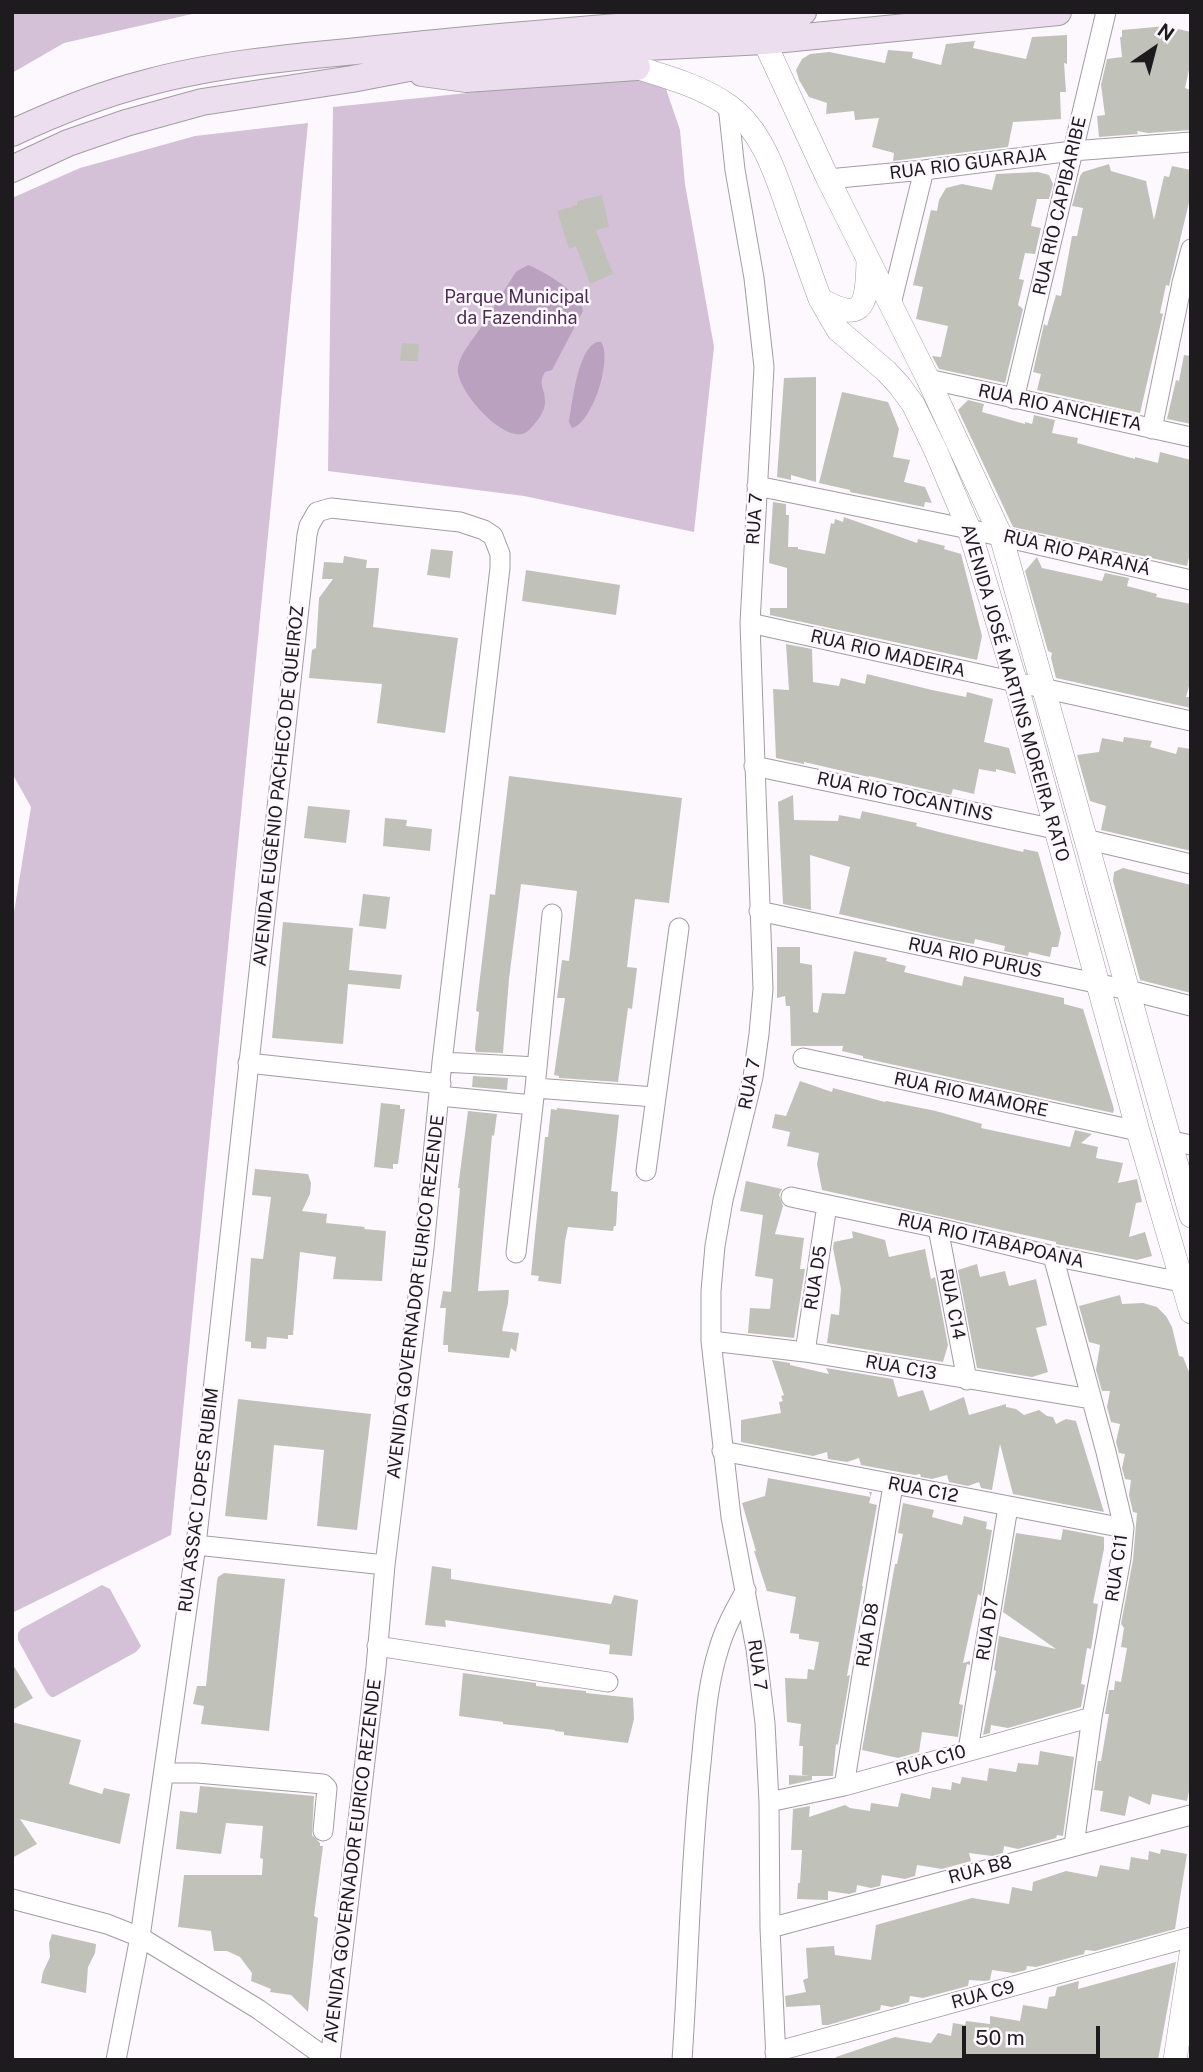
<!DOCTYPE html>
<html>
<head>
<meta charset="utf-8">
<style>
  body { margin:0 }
  #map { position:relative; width:1203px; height:2072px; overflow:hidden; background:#fdf8fe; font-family:"Public Sans",sans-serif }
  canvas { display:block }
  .frame { position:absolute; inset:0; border:14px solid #1e1b1e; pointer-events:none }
  .north { position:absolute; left:1119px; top:14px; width:70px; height:70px; -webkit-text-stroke:5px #fdf8fe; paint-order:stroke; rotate:35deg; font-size:19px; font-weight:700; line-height:28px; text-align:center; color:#1e1b1e }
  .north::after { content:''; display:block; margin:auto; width:24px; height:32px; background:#1e1b1e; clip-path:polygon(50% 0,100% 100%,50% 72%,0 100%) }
  .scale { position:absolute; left:962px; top:2026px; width:138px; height:32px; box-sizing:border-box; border:4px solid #1e1b1e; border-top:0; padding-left:9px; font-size:21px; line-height:24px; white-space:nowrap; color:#1e1b1e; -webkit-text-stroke:5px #fdf8fe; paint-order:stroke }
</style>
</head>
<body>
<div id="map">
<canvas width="1203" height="2072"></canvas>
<div class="frame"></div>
<div class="north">N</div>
<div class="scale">50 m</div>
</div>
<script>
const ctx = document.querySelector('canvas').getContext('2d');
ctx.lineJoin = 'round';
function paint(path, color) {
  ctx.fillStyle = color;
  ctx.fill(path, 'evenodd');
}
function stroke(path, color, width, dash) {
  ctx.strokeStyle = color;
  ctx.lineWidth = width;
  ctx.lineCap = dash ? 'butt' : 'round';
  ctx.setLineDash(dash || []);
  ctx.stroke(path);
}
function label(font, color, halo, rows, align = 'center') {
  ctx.font = font + ' "Public Sans",sans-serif';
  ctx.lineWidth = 5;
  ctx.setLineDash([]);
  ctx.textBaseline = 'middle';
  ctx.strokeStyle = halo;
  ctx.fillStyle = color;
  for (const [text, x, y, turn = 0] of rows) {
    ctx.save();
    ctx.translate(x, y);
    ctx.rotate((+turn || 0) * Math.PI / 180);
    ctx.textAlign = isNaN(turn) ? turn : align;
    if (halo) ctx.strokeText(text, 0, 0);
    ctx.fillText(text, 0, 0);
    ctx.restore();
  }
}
paint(new Path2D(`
  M12,12H201L64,43L12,73Z
  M630,76L666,89L680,130L685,184L714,347L694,532L524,496L328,471L333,107Z
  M308,123L171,1535L12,1613V925L31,807L12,773V198L80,168L195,136Z
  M102,1585L110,1589L141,1646L136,1652L54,1697H51L47,1693L18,1640V1633L21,1629Z`), '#d4c1d8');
paint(new Path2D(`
  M528,265C544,271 581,293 583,311L552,370L545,372C537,386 546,389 545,403C545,412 535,424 529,430C510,451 454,390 458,367C460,354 472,341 479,330C491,312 502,293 514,275L517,271Z
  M597,342H601C613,359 592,424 572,428L569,422C572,403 578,348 597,342Z`), '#baa1bf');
paint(new Path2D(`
  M1166,26L1191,32V61L1185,88L1191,90V130L1148,133L1137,131L1138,134L1099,137L1097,116L1105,115L1101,85L1107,59L1122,57L1120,37H1122V30Z
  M1067,35V64L1064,63L1066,92H1060L1061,119L1013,122L1008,147L893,161L894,153L872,147L879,118L855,120L854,111L826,114L827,103L809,97L799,80L796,70L802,59L810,54L829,52L885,63L888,50L913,52L912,58L941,65L946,44L975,41L973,48L1026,59L1032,37Z
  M1109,164L1111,171L1146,181L1154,220L1164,176L1169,177L1172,166L1191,170V194L1169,286L1166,285L1160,313L1163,314L1140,413L1037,390L1041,374L1033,372L1044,324L1047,326L1056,295L1061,296L1072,236H1077L1083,208L1072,206L1080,176L1083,172Z
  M1038,172L1049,175L1053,184L1049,199H1037L1031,226L1041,228L1035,254L1025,253L1019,279L1024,280L1018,305L1023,309L1005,383L939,369L932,356L941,357L948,326L916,319L923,287L913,285L931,210L937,211L939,200L946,188L962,184L992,190L996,174Z
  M602,195L609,227L596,230L613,274L590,284L576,246L569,249L557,211L577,205V201Z
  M402,343L419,344L418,361H400Z
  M1184,355L1191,356V424L1167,419L1176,380L1179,381Z
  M816,377V482L791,475V480L777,477L784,378Z
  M842,392L888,402L899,429L893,457L910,460L904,482L925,487L932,503L925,502L924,507L850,492V490L819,483Z
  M968,400L984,404L982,412L1025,424V422L1032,424L1034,415L1055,420L1052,433L1078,438L1077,443L1135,459V457L1158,463L1160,452L1191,460V549L1187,566L1013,527L958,410Z
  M773,502L786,504V515H789L788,547H798V549L825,554L831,523L834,524L835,519L843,522L844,517L917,543L918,539L945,546L944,549L961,554L982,636L977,660L770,615V608H787V568L769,563Z
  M431,549L453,551L450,578L427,575Z
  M344,556L367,560L366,568H379L373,627L458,638L445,733L377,723L382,684L309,678L312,650L316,648L319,598L333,579H322L324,562L343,563Z
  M1037,557L1042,568L1102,581L1105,573L1129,578L1127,586L1157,594L1156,597L1191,604V679L1186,697H1191V708L1056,678L1051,658L1052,653L1048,651L1025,571Z
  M526,570L620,585L616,615L522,601Z
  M786,644L812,649L813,682L839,686L841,678L865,684L867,674L932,690L966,697L967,692L993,699L984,742L1009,748L1016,774L996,769V772L979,769L974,794L953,789L951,795L869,776V777L804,762V764L776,758L773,689L789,690Z
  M1124,737L1152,741L1150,747L1176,754L1178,747L1191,749V851L1101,830L1106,806L1090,801L1077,755L1099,752L1102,738L1123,742Z
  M509,776L682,798L669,903L635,899L627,967L637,968L632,1009L628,1008L618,1082L559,1078V1076L554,1075L565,998H557L562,960L569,961L577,891L521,884L509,979L503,1053L476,1052L475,1049L479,1012L476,1011L490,894L495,895Z
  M793,795L794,820L838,821L839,815L860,819L862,811L917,823L916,826L943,833L1023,852L1024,849L1038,852L1061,933L1058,947H1052L1050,957L1029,952L1028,956L1004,951L1005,946L975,939L974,944L947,939L839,914L850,867L810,855L811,910L783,904L778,802Z
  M308,806L350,810L346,843L304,838Z
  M385,818L407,820L406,826L432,829L430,851L383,846Z
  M1123,868L1191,885V993L1140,980L1113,881L1114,872Z
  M363,894L390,897L386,929L359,926Z
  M283,922L353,928L349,970L402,975L400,989L348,984L343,1044L272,1038Z
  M777,947H800V963L812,965L813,1012L818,1013L822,993L845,994L854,951L887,958L886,961L906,966L904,972L962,986L964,976L1064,998V1004L1083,1009L1114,1109L1113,1113L863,1058V1056L842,1051L843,1046H791L790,1006H786L785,996L777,998Z
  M473,1076L508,1078L507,1090L472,1087Z
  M800,1081L832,1092L833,1088L885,1102L886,1101L936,1111L982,1124L981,1128L1070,1147L1075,1130L1092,1134L1081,1143L1098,1147L1096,1158L1123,1163L1118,1183L1137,1179L1142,1202L1136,1203L1129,1237L1145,1232L1152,1256L1137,1260L1056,1244V1242L822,1190L817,1164L819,1153L787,1146L790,1132L772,1128L775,1114L786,1116Z
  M381,1103L400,1105V1109H405L398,1164H393V1169L374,1167Z
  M557,1108L619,1115L611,1191L618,1192L616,1226H614L613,1231L568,1227L565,1241L561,1284L538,1281L539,1276L531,1275L545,1137H548L551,1109L557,1110Z
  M468,1111L497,1114L494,1136L492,1135L478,1291L509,1290L508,1303L502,1331L519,1333L516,1352L511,1348L509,1358L448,1352V1345H443L446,1308H440L443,1291L451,1292L460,1188H458Z
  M255,1169L308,1174L311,1183L310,1194L302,1211L327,1214L326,1223L365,1227L364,1229L386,1231L382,1281L333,1279L336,1257L300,1252L293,1335H288V1339L267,1337L266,1349L251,1348V1342L245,1341L251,1258L263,1259L271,1197L252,1195Z
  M746,1181L782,1189L779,1195L783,1206L775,1234L804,1238L800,1269H805L794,1338L748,1333L750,1308L770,1309L773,1279L755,1276L763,1215L740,1211Z
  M852,1231L885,1240L889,1257L925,1249L931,1279L935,1277L948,1345L943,1362L827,1343L831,1314L839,1315L841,1289L833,1248L834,1242L853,1238Z
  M977,1264L980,1277L1005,1271L1009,1286L1036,1279L1047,1325L1036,1328L1048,1372L1032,1377L977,1368L958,1270Z
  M1120,1295L1122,1304L1143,1303L1157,1307L1166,1316L1172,1327L1179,1356L1183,1357L1191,1377V1781L1187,1801L1152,1794L1150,1805L1129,1796L1125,1816L1100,1811L1103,1791L1094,1790L1098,1761H1101L1109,1714H1105L1109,1690H1114L1115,1681L1121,1682L1127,1648L1121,1647L1124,1628L1121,1624L1133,1560L1137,1513L1133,1512L1129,1495L1131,1480L1125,1479L1122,1468L1125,1454L1119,1453L1116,1442L1120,1424L1111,1422L1107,1407L1110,1391H1102L1096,1370L1100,1345L1089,1342L1079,1306Z
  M772,1360L790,1363V1365L829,1374L826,1368L893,1379L898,1397L923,1390L930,1411L964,1397L969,1415L1006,1404V1407L1016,1409L1024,1415L1039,1410L1047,1416L1053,1417L1056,1424L1066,1419L1076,1421L1104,1512L1013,1494L1000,1444L992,1490L981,1488L979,1482L968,1486L949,1482L947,1475L932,1479L921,1477L920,1474L915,1475L861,1465L859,1458L847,1462L828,1459L827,1452L813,1456L741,1442V1420L781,1413L779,1402L783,1401L781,1396L784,1395Z
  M238,1399L371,1414L357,1530L317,1526L324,1450L274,1445L267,1520L225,1516Z
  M768,1478L871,1497L869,1492H872L869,1503L877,1505L862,1586H863L847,1676L850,1675L838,1745L836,1744L833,1776H812V1780L789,1785V1775L810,1776L802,1775L803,1746H799L801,1724L787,1722L785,1678L807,1679L808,1669L814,1670L819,1642L799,1639V1634L790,1633L796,1597L767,1591L754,1551H756L742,1503L765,1496Z
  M903,1503L934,1510L932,1517L962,1525L964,1516L987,1522L986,1529L992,1530L981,1596L978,1594L963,1663L970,1661V1665L967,1664L959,1704L963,1705L958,1737L922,1732L919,1752L898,1758L862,1750L895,1564H897L903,1534L898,1533Z
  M1063,1529L1104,1537V1549L1093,1603L1098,1604L1091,1649L1087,1648L1081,1684L1085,1685L1081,1707L1008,1728L991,1725L990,1733L983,1735L996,1671L994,1670L999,1636L1056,1649L1003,1612L1016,1533L1061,1540Z
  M432,1566L451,1569V1579L611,1604L614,1595L638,1600L632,1656L609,1654L610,1645L445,1620L446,1627L425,1625Z
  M224,1573L285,1579L269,1731L201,1724L204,1706L193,1704L197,1686H206L217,1581L218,1577Z
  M12,1663L33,1698L12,1710Z
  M463,1673L536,1683V1686L586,1691V1693L633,1698L634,1719L628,1743L564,1735V1732L555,1731V1730L503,1724V1722L459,1716Z
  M12,1722L81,1740L69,1784L102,1794L104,1788L130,1794L120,1844L20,1819L37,1844L12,1858Z
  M1040,1751L1074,1757L1063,1836L1057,1835L1056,1838L1018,1849L1004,1846L1003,1853L992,1856L969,1853L971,1861L942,1869L917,1865L915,1876L905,1879L882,1875L880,1886L871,1888L857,1885L856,1892L849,1894L828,1891V1900H826L797,1899L798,1883H800L802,1850H791L793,1809L810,1806L809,1817L845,1805L850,1808L870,1811L871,1803L898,1807L901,1793L930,1799L932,1787L951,1790L952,1782L960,1784L962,1777L987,1781L989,1768L1016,1772L1018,1763L1038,1765Z
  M200,1786L314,1796L312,1835L320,1843V1846H323L314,1916L318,1918L308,2012L291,1995L270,1992L271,1989L251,1981L252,1973L240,1957L227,1951H214L211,1931L178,1927L184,1875H262L263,1859L260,1858L263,1826L226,1823L221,1854L176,1849L180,1811L197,1813Z
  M1161,1849L1187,1854L1175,1929L1095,1951L1085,1950L1084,1954L1036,1967L1027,1966L1026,1970L1013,1973L992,1970L990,1980L985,1981L969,1980L968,1986L923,1998L910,1996L909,2002L892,2007L881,2005L880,2010L828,2025H822L820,2005L786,2007L785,1996L806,1992L803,1980L808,1978L806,1948L834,1946L835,1955L871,1960L876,1925L972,1898L1009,1904L1012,1887L1032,1891L1033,1882L1066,1871L1097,1877L1100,1865L1129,1870L1131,1857L1148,1860L1149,1851L1160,1854Z
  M52,1934L96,1944L95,1953L88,1967L86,1993L41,1983L43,1972L50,1957L49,1943Z
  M1176,1962L1158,2060H837L836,2057L895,2037L931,2043L938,2033L951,2036L953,2023L965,2025L966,2021L990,2024V2016L1020,2021L1023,2005L1047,2009L1049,1997L1055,1996L1057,1987L1079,1981L1078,1989Z`), '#c0c2b9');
const minor = new Path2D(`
  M728,105L735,170L754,278L764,367L750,623L763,989L759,1034L753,1077L723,1200L715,1246L711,1291V1341L731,1517L756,1649L765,1723L769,1802L770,1928L776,2060
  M828,179L924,170L1072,151L1191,142
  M891,304L924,170
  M928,379L1191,437
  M1014,399L1106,12
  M1152,429L1182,283L1191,249
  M757,486L969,529L1191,580
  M750,623L1191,721
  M754,766L1055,829
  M1085,839L1191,864
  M759,911L1128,990L1191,1006
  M803,1058L1138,1131
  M442,1062L537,1067
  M248,1063L441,1084
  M535,1088L655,1097
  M439,1096L533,1105
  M1168,1140L1191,1145
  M646,1171L679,928
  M791,1197L938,1228L1053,1256L1191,1284
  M938,1228L967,1380
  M516,1253L535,1088L552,914
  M1053,1256L1106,1452L1124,1528L1121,1558L1092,1717L1074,1845
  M711,1341L805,1352L1091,1399
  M805,1352L827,1205
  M722,1451L1124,1528
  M196,1545L385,1565
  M377,1646L608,1682
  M968,1750L1008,1507
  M164,1773H197L323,1784L327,1788L323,1831
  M844,1786L893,1485
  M769,1802L844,1786L1092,1717
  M12,1899L107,1924L140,1937L258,2009L329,2060
  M770,1928L1191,1815
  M775,2052L1191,1937
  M116,2060L140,1937L196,1545L307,535L309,526L317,512L331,508L460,522L484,530L493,536L500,554V568L442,1062L424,1248L385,1565L376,1667L330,2060
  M682,2060C689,1961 690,1862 701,1763C705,1724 707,1685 719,1648C725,1627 736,1608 746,1590`);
const tertiary = new Path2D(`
  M764,41L828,179L928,379L1001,536L1191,1216
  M619,62C654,73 699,84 729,106C764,132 777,178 791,218C801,245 810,272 820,299L838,330L886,371L899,385L913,404L935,449L969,529L1016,683L1138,1131L1191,1312
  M820,299C866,326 867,301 868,261
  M1175,2060L1191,1954`);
const secondary = new Path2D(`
  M422,73L466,79L637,67
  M12,133C55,113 99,95 146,83C223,62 307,56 387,48C525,33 664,24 803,12
  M12,169L68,143L126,123L202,102L352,79L471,56L764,41L1058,12`);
stroke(minor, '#a29ca3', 21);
stroke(tertiary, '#a29ca3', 24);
stroke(secondary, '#a29ca3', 28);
stroke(minor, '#fff', 19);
stroke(tertiary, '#fff', 23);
stroke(secondary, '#ecdeef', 26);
label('18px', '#1e1b1e', '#fdf8fe', [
  ["RUA RIO GUARAJA",968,164,-7],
  ["RUA RIO CAPIBARIBE",1060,206,-77],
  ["RUA RIO ANCHIETA",1060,408,12],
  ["RUA 7",755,519,-86],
  ["RUA RIO PARANÁ",1077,553,13],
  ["RUA RIO MADEIRA",888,654,13],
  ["AVENIDA JOSÉ MARTINS MOREIRA RATO",1015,693,74],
  ["AVENIDA EUGÊNIO PACHECO DE QUEIROZ",279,786,-84],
  ["RUA RIO TOCANTINS",905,797,12],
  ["RUA RIO PURUS",975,958,12],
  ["RUA 7",750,1084,-79],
  ["RUA RIO MAMORE",971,1095,12],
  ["RUA RIO ITABAPOANA",991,1241,13],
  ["RUA D5",816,1278,-81],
  ["AVENIDA GOVERNADOR EURICO REZENDE",416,1297,-83],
  ["RUA C14",952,1304,79],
  ["RUA C13",901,1368,10],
  ["RUA C12",923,1490,11],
  ["RUA ASSAC LOPES RUBIM",199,1500,-83],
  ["RUA C11",1117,1568,-82],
  ["RUA D7",988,1629,-81],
  ["RUA D8",868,1635,-81],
  ["RUA 7",757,1665,82],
  ["RUA C10",931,1761,-16],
  ["AVENIDA GOVERNADOR EURICO REZENDE",353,1861,-83],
  ["RUA B8",980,1870,-15],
  ["RUA C9",983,1995,-15]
]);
label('18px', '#4f2d56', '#fdf8fe', [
  ["Parque Municipal",517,297],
  ["da Fazendinha",517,318]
]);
</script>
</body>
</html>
